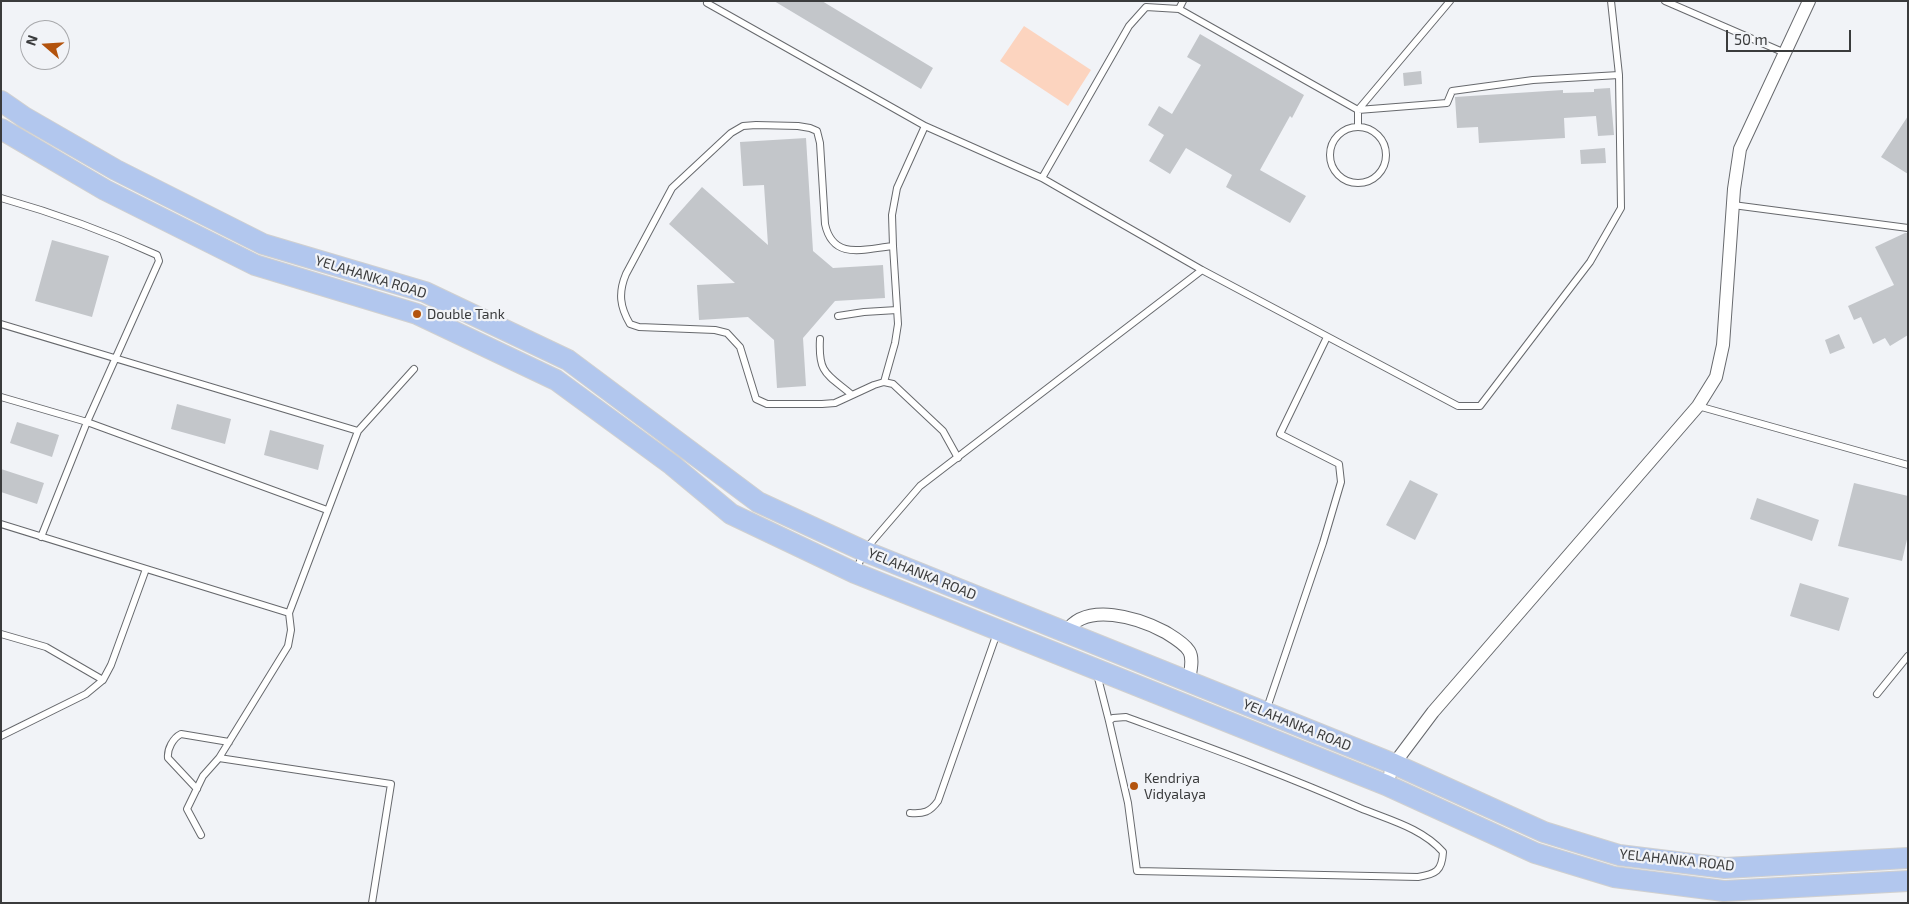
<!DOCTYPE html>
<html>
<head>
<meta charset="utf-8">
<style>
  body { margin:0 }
  #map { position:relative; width:1909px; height:904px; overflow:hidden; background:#f1f3f7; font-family:"Exo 2",sans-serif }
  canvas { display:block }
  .frame { position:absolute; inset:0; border:2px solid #3a3b3c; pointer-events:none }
  .north { position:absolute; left:20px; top:20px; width:50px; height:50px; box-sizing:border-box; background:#f1f3f7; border:1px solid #a8a9ac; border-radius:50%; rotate:289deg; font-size:14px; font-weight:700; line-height:20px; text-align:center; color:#3a3b3c }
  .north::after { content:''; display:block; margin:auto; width:18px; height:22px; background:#b3530d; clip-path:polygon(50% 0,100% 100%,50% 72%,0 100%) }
  .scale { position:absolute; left:1726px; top:30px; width:125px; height:22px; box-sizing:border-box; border:2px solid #3a3b3c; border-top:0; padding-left:6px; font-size:15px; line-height:18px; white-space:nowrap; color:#3a3b3c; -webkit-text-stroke:4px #f1f3f7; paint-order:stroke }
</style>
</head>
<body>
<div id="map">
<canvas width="1909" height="904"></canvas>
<div class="frame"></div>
<div class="north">N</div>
<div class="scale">50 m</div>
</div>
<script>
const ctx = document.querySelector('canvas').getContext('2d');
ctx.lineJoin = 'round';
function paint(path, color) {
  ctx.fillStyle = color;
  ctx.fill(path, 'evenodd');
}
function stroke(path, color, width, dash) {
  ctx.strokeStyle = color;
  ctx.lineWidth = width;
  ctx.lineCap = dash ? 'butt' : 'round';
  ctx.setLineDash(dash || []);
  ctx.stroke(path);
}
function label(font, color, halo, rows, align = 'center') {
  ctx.font = font + ' "Exo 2",sans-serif';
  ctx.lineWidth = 4.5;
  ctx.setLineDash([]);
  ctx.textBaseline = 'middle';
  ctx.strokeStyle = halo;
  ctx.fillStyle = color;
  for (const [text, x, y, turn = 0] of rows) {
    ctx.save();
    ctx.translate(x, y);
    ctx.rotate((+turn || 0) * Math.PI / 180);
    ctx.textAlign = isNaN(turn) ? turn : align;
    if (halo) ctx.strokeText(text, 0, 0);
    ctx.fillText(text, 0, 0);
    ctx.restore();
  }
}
paint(new Path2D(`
  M1024,26L1091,70L1068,106L1000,61Z`), '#fcd4bf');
paint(new Path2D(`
  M774,1H822L933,68L921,89Z
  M1200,34L1304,95L1292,118L1290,116L1260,170L1306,196L1290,223L1226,187L1232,175L1186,148L1170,174L1149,161L1164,135L1148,125L1159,106L1172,114L1201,65L1187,57Z
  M1421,71L1422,84L1404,86L1403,73Z
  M1610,88L1614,135L1598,136L1596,116L1564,118L1565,138L1479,143L1478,127L1457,128L1455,97L1563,90V93L1594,92V89Z
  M1908,116V174L1881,157Z
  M806,138L813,251L833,268L883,265L885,298L835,301L803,338L806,386L777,388L774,340L748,317L699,320L697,285L735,283L669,224L702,187L768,245L764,185L743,186L740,142Z
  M1605,148L1606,163L1581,164L1580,150Z
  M1905,233H1908V335L1890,346L1885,338L1873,344L1861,317L1854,320L1848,306L1894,285L1875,247Z
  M52,240L109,256L92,317L35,301Z
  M1839,334L1845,348L1830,354L1825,340Z
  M177,404L231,419L225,444L171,429Z
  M17,422L59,435L52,457L10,443Z
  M270,430L324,445L318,470L264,455Z
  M1,469L44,483L37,504L1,492Z
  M1410,480L1438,494L1415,540L1386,525Z
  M1854,483L1908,496V535L1902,561L1838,546Z
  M1757,498L1819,520L1812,541L1750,519Z
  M1800,583L1849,598L1839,631L1790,616Z`), '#c3c6ca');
const service = new Path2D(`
  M1665,1L1785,53
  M707,3L925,126L1042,178L1202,270L1458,406H1480L1590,262L1621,208L1619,75L1611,1
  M1179,9L1183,1
  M925,126L897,188L892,215L893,246C864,249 833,261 825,224L820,143L817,131L810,128L798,126L756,125L743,126L731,133L672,188L626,274C618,293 620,307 630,324L639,327L715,330L727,333L740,347L756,399L767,404H822L835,403L874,385L884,382L893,384L943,431L958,458
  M1358,127V110L1450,1
  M1330 155a28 28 0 1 1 56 0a28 28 0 1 1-56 0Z
  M1042,178L1129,26L1146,7L1179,9L1358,110L1447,103L1452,91L1533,80L1619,75
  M1,198C54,213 107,232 157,255L159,261L87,422L41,537
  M1733,205L1908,228
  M838,316L864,312L897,310
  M1,324L358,431
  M820,339C818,374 827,374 852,395
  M884,382L895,343L898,324L893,246
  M1,397L87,422L327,510
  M1698,406L1908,465
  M1,524L289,613
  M856,571L864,551L920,486L1202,270
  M1,634L46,647L103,680L86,694L1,736
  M1097,674L1109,721
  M103,680L111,665L146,569
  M1877,694L1908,656
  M1266,711L1323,543L1341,482L1339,464L1280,434L1327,337
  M1126,717C1205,746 1283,774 1360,808C1389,820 1422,828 1443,852C1442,871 1436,874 1418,877L1137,871L1128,803L1109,721L1113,718Z
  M197,789L168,758C167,749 173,738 181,734L229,742
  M910,813C924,814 930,812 938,801L997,633
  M201,835L187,809L203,776L219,758
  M372,903L391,784L219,758L288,646L291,630L289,613L358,431L414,369`);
const minor = new Path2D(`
  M1066,632C1086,601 1139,618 1165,632C1173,637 1184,643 1189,651C1194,659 1190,672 1189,681
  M1386,785L1394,764L1433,712L1698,406L1716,377L1723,345L1734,189L1740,149L1809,1`);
const primary = new Path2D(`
  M1,101L24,117L116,170L263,244L425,292L568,360L758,502L864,551L1394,764L1544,832L1619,855L1725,868L1908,858
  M1,129L105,190L255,265L417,314L556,380L672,465L731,514L855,573L1386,785L1535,853L1614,877L1724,891L1908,881`);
stroke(service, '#67696d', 8);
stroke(minor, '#67696d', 14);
stroke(primary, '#d0d0d0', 22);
stroke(service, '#fff', 6);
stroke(minor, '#fff', 12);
stroke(primary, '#b2c7ee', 20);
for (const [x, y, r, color] of [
  [417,314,5,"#b3530d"],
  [1134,786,5,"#b3530d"]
]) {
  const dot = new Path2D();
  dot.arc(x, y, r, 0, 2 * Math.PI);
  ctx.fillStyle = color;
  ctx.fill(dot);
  stroke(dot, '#f1f3f7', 2);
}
label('14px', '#3a3b3c', '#f1f3f7', [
  ["YELAHANKA ROAD",371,277,17],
  ["YELAHANKA ROAD",922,574,22],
  ["YELAHANKA ROAD",1297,725,22],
  ["YELAHANKA ROAD",1677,860,6]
]);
label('14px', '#3a3b3c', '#f1f3f7', [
  ["Double Tank",427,314],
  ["Kendriya",1144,778],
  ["Vidyalaya",1144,794]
], 'left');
</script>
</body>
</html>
